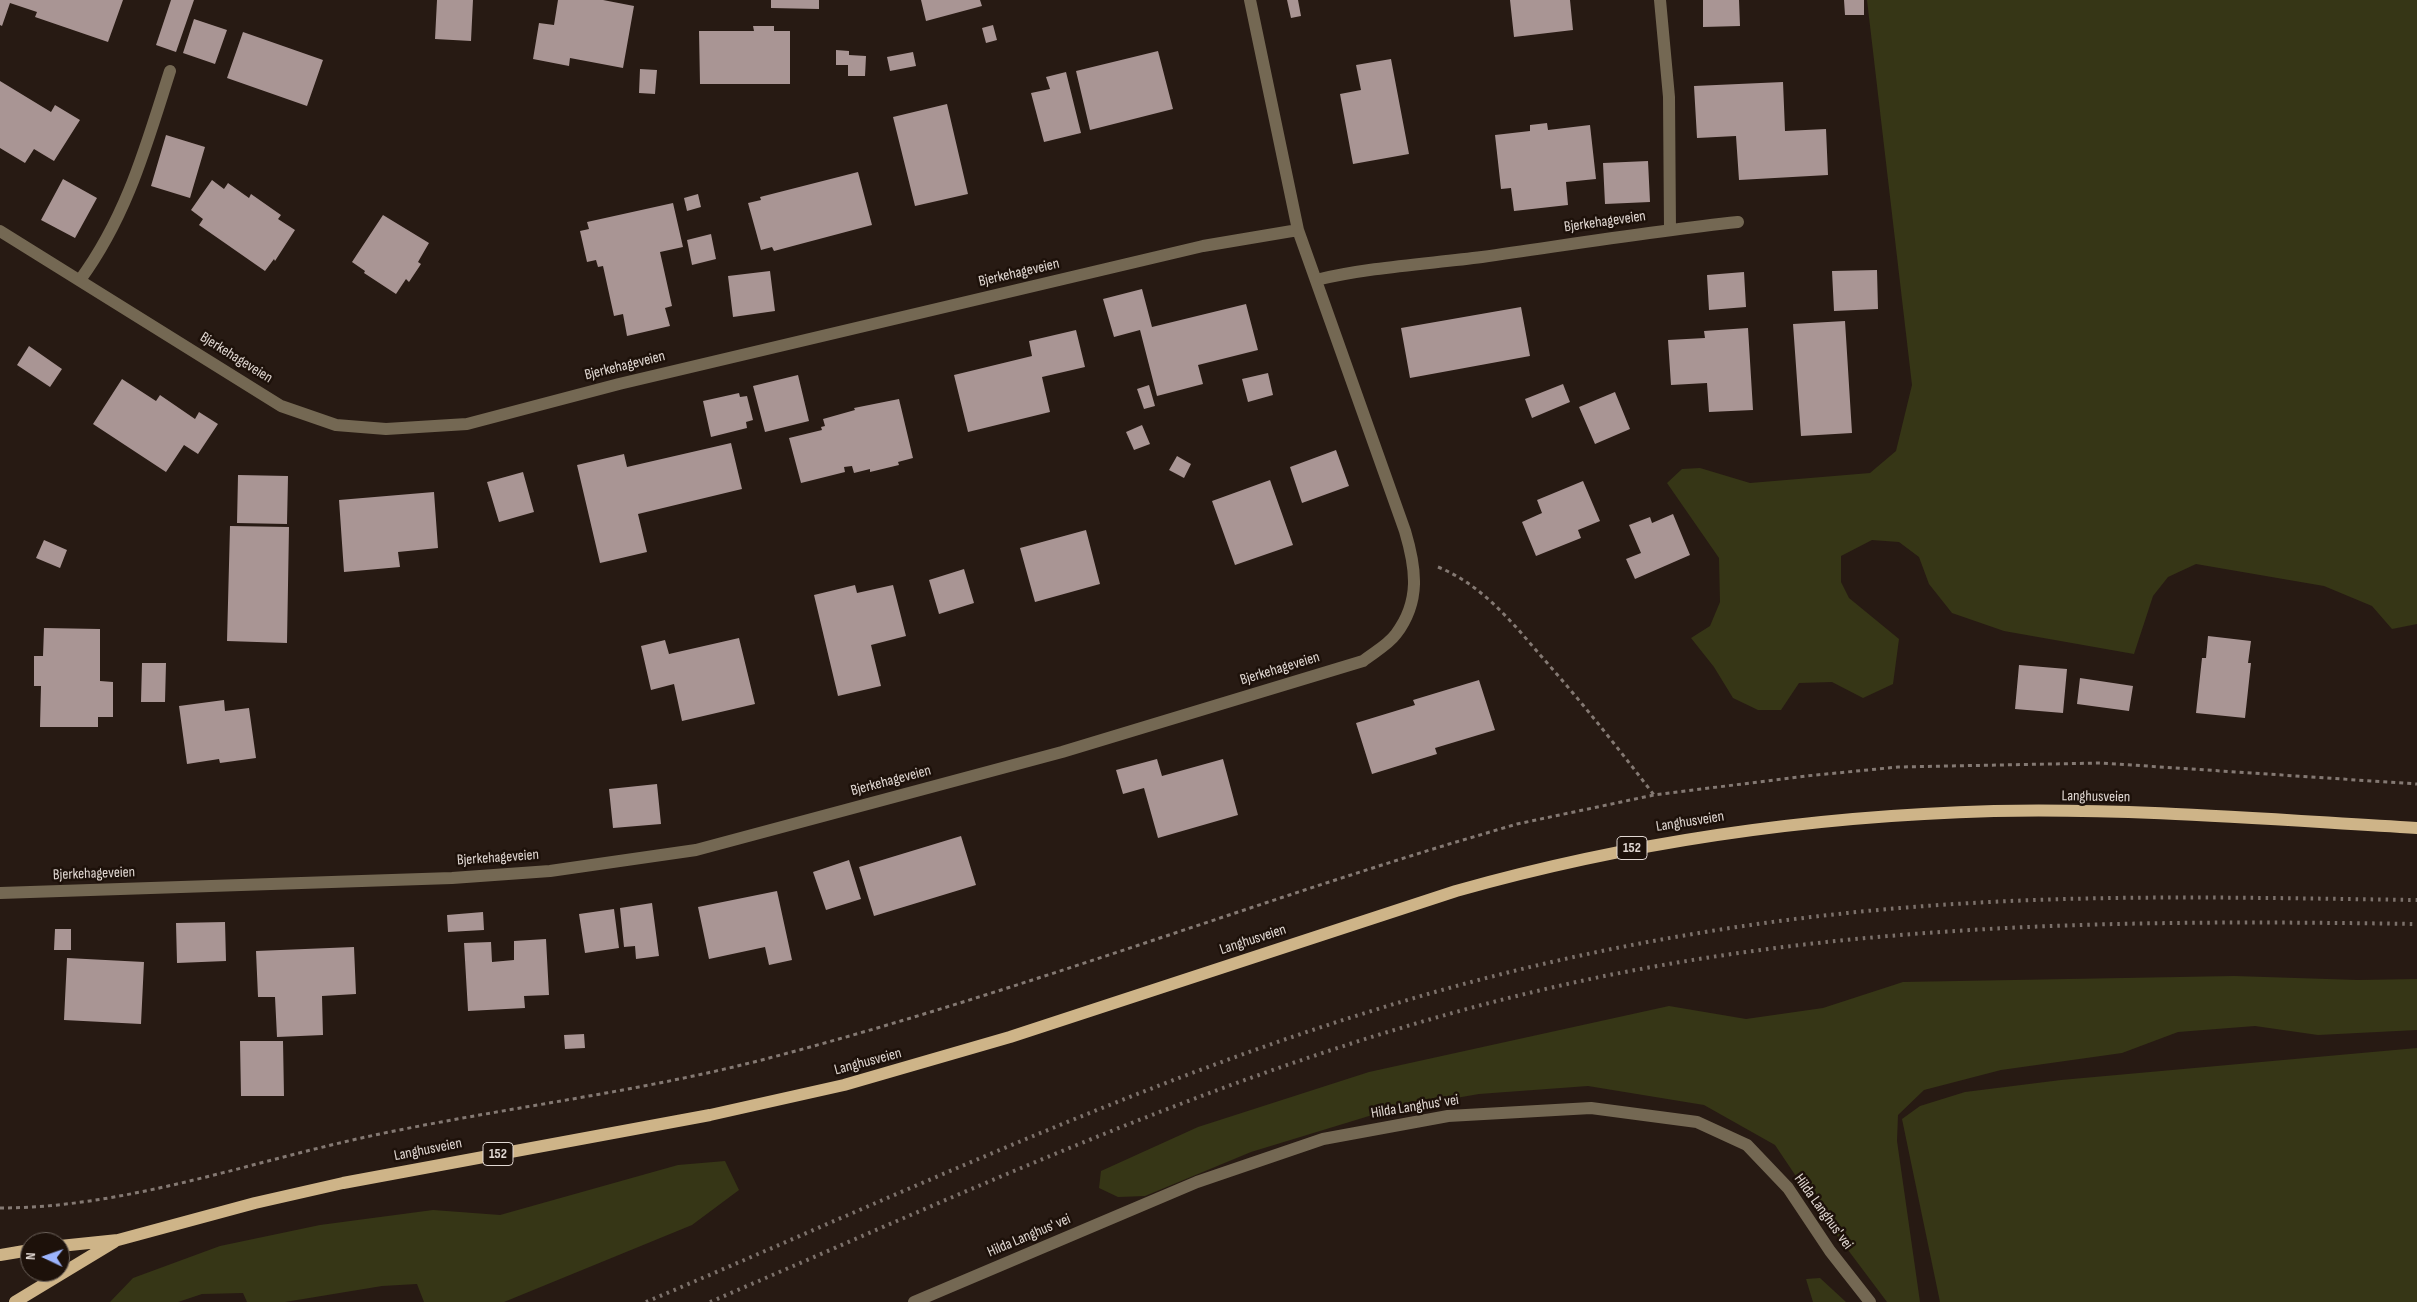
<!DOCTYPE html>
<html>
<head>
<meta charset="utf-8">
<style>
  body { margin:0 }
  #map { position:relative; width:2417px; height:1302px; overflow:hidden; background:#271a13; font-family:"Sofia Sans Condensed",sans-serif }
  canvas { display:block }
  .north { position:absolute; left:20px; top:1232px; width:50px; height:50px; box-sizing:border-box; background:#1d110a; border:1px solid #6b615a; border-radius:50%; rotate:273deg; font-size:14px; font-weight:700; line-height:20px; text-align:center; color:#e1d8d3 }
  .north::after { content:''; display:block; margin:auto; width:18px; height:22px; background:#9cb4fd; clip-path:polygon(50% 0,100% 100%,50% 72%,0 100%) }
</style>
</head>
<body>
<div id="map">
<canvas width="2417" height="1302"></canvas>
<div class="north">N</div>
</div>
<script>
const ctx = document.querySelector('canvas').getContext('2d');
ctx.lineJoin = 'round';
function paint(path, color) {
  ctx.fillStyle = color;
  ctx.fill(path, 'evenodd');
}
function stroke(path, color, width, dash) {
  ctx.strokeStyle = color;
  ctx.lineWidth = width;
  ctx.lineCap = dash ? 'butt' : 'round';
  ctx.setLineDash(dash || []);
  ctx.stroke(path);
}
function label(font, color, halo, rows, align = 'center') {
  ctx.font = font + ' "Sofia Sans Condensed",sans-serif';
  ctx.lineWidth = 5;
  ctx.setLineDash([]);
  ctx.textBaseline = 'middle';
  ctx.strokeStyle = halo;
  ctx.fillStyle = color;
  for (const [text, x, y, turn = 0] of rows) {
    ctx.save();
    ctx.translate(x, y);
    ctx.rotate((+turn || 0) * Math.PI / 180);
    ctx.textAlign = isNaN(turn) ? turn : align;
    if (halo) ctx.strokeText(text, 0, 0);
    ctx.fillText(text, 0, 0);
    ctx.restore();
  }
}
paint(new Path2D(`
  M1867,0H2417V624L2392,629L2372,606L2324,586L2196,564L2168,577L2153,596L2134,654L2004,631L1952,613L1929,584L1919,557L1899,542L1872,540L1841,556V582L1849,598L1899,639L1893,684L1863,698L1832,682L1799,683L1781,710H1758L1733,698L1714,667L1691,638L1710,626L1720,602L1719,558L1667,483L1682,469L1700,468L1750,483L1870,473L1896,451L1912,385Z
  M2234,976L2358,980L2417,979V1030L2318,1035L2255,1026L2178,1032L2122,1053L2001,1070L1924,1090L1898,1115L1897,1141L1920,1302H1887L1824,1218L1775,1145L1704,1105L1588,1086L1479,1094L1392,1109L1251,1152L1145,1196L1118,1197L1099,1188L1101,1171L1198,1127L1369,1072L1669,1006L1746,1019L1823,1008L1903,982Z
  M2417,1048V1302H1940L1902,1119L1920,1106L1965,1092L2061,1080Z
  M725,1161L739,1190L692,1225L504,1302H424L417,1284L382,1286L285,1302H247L243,1293L202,1294L178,1302H110L133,1278L220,1246L320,1225L433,1210L500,1215L678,1165Z
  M1820,1278L1846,1302H1813L1806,1279Z`), '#363616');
paint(new Path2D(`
  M0,0H123L108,42L35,17L37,12L10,3L2,26L0,25Z
  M171,0H194L176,52L156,45Z
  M437,0H473L471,41L435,39Z
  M558,0H603L634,6L623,68L570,58L569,66L533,59L539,23L554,25Z
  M771,0H819V9L771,8Z
  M921,0H980L982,6L926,21Z
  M1287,0H1298L1301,16L1291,18Z
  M1510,0H1570L1573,30L1514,37Z
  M1703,0H1739L1740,26L1703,27Z
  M1844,0H1864V15H1845Z
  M194,19L227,30L215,64L183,53Z
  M993,25L997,40L986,43L982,28Z
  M753,26H774V31H790V84H700L699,31H754Z
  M243,32L323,60L307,106L227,78Z
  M836,50L849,51V55L866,56L865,76H848V65H836Z
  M1158,51L1173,109L1090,130L1076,71Z
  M913,52L916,66L890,71L887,57Z
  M1391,59L1409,154L1353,164L1340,94L1361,90L1356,65Z
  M640,69L657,70L655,94L639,93Z
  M1066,72L1081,133L1044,142L1031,93L1050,89L1046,77Z
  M0,81L51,112L55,105L80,120L54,161L34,149L25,163L0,148Z
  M1783,82L1785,131L1826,129L1828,175L1739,180L1736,136L1697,138L1694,86Z
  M947,104L968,194L915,206L893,117Z
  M1547,123L1548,130L1590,125L1596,179L1566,182L1568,205L1514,211L1511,188L1501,189L1495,135L1530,131V125Z
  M166,135L205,147L190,198L151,186Z
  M1648,161L1650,202L1605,204L1603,163Z
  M858,172L872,225L774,251L772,247L761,250L748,203L761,200L760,197Z
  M63,179L97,198L75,238L41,220Z
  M212,180L224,189L228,183L249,198L251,194L281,215L278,219L295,230L275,261L274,259L265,271L199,225L203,219L191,210Z
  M698,194L701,207L687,211L684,198Z
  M673,203L683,247L660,252L672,306L665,308L670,326L627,336L623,314L614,316L603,266L598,267L596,260L587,262L580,231L589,229L587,222Z
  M383,215L429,243L418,262L421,264L409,282L406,279L396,294L364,273L365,271L352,262Z
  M711,234L716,259L692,265L687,240Z
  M1877,270L1878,309L1834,311L1832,271Z
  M770,271L775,311L733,317L728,276Z
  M1744,272L1746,307L1709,310L1707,275Z
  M1142,289L1152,327L1246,304L1258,350L1198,365L1203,384L1157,396L1140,330L1114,337L1103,299Z
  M1521,307L1530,356L1410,378L1401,328Z
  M1845,321L1852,433L1801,436L1793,324Z
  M1748,328L1753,410L1709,412L1707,383L1671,385L1668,340L1705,338L1704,331Z
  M1076,330L1085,367L1042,377L1050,412L968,432L954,375L1032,356L1029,341Z
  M29,346L62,369L50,387L17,365Z
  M1268,373L1273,395L1248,402L1242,379Z
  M798,375L809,421L765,432L753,386Z
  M122,379L156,401L160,395L195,419L199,412L218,424L198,454L184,445L166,472L93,424Z
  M1563,384L1570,402L1532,418L1525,399Z
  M1149,385L1155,406L1144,409L1137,389Z
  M1615,392L1630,429L1595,444L1579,407Z
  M739,393L740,397L747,396L753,420L746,422L747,428L711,437L703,401Z
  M899,399L913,458L898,462L899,465L870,472V469L854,473L852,466L844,467L845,472L801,483L789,438L822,430L821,427L825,426L823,419L855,410L854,408Z
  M1142,425L1150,444L1134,450L1126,432Z
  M731,443L742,489L638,514L647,552L600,563L577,465L624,454L627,467Z
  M1336,450L1349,486L1302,503L1290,467Z
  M1177,456L1191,464L1184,478L1169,470Z
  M523,472L534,512L499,522L487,482Z
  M238,475L288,476L287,524L237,523Z
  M1270,480L1293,545L1235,565L1212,501Z
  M1583,481L1600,521L1578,530L1581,538L1536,556L1522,522L1542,513L1537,500Z
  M434,492L438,548L398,552L400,567L344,572L339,500Z
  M1673,514L1690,555L1635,579L1626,559L1641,553L1629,525L1650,517L1652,523Z
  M230,526L289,527L287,643L227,641Z
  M1086,530L1100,584L1035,602L1020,548Z
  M44,540L67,550L60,568L36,558Z
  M964,569L974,603L939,614L929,580Z
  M855,585L857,593L893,585L906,636L871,645L881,686L838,696L814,595Z
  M44,628L100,629V681L113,682V717H98V727H40L41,686H34V656H43Z
  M2208,636L2251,641L2248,663H2251L2245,718L2196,713L2202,658H2206Z
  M739,638L755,704L682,721L674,684L651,690L641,646L665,640L669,654Z
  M142,663H166L165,702H141Z
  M2019,665L2067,669L2063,713L2015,709Z
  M2080,678L2133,686L2129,711L2077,704Z
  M1479,680L1495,730L1435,748L1437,754L1372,774L1356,723L1415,705L1413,700Z
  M224,700L225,711L249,708L256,758L220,763L219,759L187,764L179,706Z
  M1157,759L1162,776L1223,759L1238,815L1158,838L1144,788L1123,794L1116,770Z
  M657,784L661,824L613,828L609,789Z
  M961,836L976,885L874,916L859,867Z
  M849,860L861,899L826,910L813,872Z
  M777,891L792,960L769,965L765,947L709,959L698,907Z
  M652,903L659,956L636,959L635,946L624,947L620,908Z
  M614,909L619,948L585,953L579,914Z
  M483,912L484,930L448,932L447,915Z
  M225,922L226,961L177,963L176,923Z
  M55,929H71V950H54Z
  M546,939L549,995L524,996L525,1008L468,1011L464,943L491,942L492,962L514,960V941Z
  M354,947L356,994L322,996L323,1035L277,1037L275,997H258L256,951Z
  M67,958L144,962L141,1024L64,1020Z
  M584,1034L585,1048L565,1049L564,1035Z
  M240,1041H283L284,1096H241Z`), '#a99594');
stroke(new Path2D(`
  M1438,567C1482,585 1511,621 1541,656C1581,701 1618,748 1654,795
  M0,1208C126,1208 252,1161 375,1135C507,1107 642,1092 773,1057C1001,997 1221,914 1446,845L1517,824L1654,795L1806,776L1898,767L2101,763L2417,784`), '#847973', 3, [4, 4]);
stroke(new Path2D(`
  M1250,0L1298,230
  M1660,0L1669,97L1670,230
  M0,231L281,406L336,425L386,429L467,424L619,384L1203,246L1298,230L1405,531C1416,568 1421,601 1396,634C1388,645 1373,653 1363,661L1062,752L696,850L550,871L452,878L0,893
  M80,280C127,216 146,146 170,71
  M1316,280C1370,267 1427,264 1482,257C1567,245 1652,231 1738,222
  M914,1302L1197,1182L1323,1139L1448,1116L1591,1108L1697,1122L1747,1145L1788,1188L1830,1251L1870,1302`), '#746853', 12);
stroke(new Path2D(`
  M60,1246L118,1240L255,1203L343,1183L710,1115L844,1085L1010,1037L1456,891C1633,841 1809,816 1994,811C2135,808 2276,820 2417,828
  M0,1255L30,1250
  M15,1302L114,1242`), '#ceb488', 12);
stroke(new Path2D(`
  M646,1302C935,1180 1220,1042 1526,968C1667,934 1811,913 1955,904C2109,894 2263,898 2417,900
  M710,1302C1015,1171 1317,1028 1646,968C1904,921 2156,920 2417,924`), '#7c716b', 4, [2.5, 5]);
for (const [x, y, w] of [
  [1632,848,30],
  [498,1154,30]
]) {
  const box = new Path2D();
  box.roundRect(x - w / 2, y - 11.5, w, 23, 4);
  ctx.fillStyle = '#1d110a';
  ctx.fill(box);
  stroke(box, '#e1d8d3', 1);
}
label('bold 14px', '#e1d8d3', null, [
  ["152",1632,848],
  ["152",498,1154]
]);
label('15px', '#e1d8d3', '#1d110a', [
  ["Bjerkehageveien",1605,222,-8],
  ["Bjerkehageveien",1019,273,-13],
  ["Bjerkehageveien",236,358,32],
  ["Bjerkehageveien",625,366,-14],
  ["Bjerkehageveien",1280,669,-17],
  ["Bjerkehageveien",891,781,-15],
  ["Langhusveien",2096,797,1],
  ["Langhusveien",1690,822,-9],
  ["Bjerkehageveien",498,858,-4],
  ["Bjerkehageveien",94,874,-2],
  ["Langhusveien",1253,940,-18],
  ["Langhusveien",868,1062,-15],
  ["Hilda Langhus' vei",1415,1107,-9],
  ["Langhusveien",428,1150,-11],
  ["Hilda Langhus' vei",1823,1212,54],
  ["Hilda Langhus' vei",1029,1236,-23]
]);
</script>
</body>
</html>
